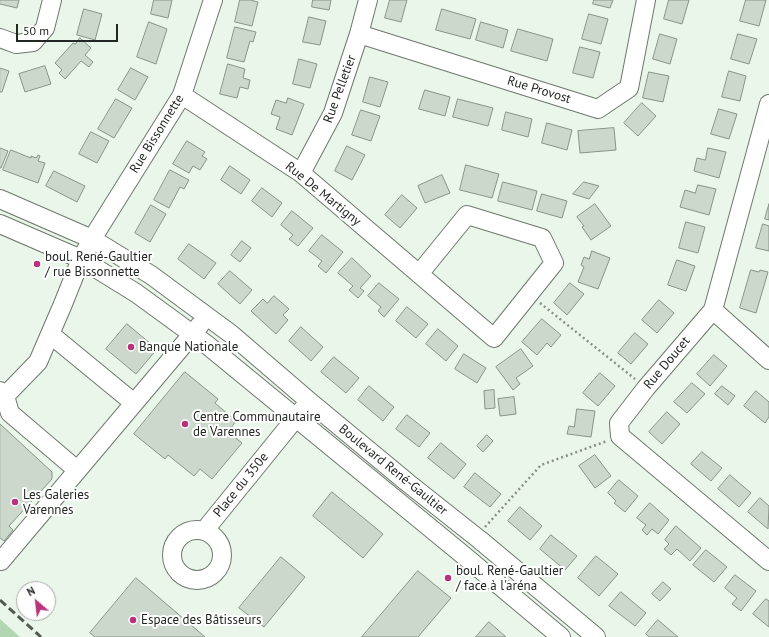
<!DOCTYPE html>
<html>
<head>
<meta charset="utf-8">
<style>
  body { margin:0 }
  #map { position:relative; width:769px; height:637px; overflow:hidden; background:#eaf6ea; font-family:"PT Sans",sans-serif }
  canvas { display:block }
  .north { position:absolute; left:16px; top:581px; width:40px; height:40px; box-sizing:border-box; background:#fff; border:1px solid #a7a9a7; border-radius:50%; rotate:332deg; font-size:11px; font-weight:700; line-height:16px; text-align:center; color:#232723 }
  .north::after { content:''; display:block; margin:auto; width:14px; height:18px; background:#b7347d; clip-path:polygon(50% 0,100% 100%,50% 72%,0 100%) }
  .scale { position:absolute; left:16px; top:24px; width:102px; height:18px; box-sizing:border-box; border:2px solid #232723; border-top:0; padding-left:5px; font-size:12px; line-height:14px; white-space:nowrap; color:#232723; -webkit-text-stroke:3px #fff; paint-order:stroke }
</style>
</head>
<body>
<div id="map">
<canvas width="769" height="637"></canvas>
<div class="north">N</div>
<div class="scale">50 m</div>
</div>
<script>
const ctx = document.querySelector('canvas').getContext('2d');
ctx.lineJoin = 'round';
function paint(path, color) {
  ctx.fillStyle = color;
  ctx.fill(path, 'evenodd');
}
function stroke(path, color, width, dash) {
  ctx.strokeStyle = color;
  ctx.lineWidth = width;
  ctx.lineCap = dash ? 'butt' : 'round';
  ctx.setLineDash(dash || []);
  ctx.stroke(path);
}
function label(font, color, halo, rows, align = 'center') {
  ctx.font = font + ' "PT Sans",sans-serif';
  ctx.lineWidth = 4;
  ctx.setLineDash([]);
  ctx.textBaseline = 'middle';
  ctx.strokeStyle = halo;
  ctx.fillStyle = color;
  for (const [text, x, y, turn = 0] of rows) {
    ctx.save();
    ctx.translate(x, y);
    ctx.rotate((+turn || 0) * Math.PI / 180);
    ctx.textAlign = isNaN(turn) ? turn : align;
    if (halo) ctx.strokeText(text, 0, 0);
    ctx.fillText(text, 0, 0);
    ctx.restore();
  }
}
paint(new Path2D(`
  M0,619L20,637H0Z`), '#b3d6b2');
const building = new Path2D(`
  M0,0H19L17,8L0,4Z
  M154,0H172L168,18L151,14Z
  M240,0H250L258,2L252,26L235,22Z
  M313,0H331L329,10L312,7Z
  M390,0H407L401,22L385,18Z
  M594,0H613L610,8L593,4Z
  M669,0H689L682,24L664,19Z
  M746,0H766L759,26L740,21Z
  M84,9L102,14L95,40L77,35Z
  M442,9L476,19L470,39L436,30Z
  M589,14L608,19L601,44L582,39Z
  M309,17L326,21L320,45L303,42Z
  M149,22L167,29L156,64L137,57Z
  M481,22L508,30L503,48L476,40Z
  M235,27L256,32L253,42L250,41L244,62L227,58Z
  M518,29L553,39L547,61L511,51Z
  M660,34L677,39L670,64L653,59Z
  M738,34L757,39L749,64L731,59Z
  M80,38L91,48L85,55L93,62L89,67L81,61L65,79L59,73L62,70L55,63L73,43L75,44Z
  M580,47L600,52L593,78L573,73Z
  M299,59L317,64L310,88L293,84Z
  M228,64L245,69L243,78L250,80L248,89L240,87L237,98L220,94Z
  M45,66L51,84L25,92L19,74Z
  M0,68L9,71L2,92H0Z
  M131,68L148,77L135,100L118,90Z
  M729,71L746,76L740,101L722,97Z
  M649,72L669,76L663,102L643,98Z
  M370,77L388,82L380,107L363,102Z
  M425,90L450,97L445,116L419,109Z
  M288,98L304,104L292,135L276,129L280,117L271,114L276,100L286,103Z
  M116,99L132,108L114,138L98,129Z
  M458,99L493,108L488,126L453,117Z
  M642,103L656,116L638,136L624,123Z
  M719,109L737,114L729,139L711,134Z
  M361,110L380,116L371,141L352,135Z
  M506,112L532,119L528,137L502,130Z
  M547,123L572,130L567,150L542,143Z
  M614,128L616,150L580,153L578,131Z
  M91,132L109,141L97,163L79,154Z
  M187,141L205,152L202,156L207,159L200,170L193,166L189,173L173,164Z
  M347,146L365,155L352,180L335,171Z
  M0,148L8,151L1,168H0Z
  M708,148L726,152L719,178L694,171L697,158L705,160Z
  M11,150L31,158V156L36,158L38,155L40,156L38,161L45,163L38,183L3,170Z
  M466,165L499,174L492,198L460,190Z
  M230,166L250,180L241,194L221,180Z
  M170,170L189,180L184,189L180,187L169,208L154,200Z
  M54,171L85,186L77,202L46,186Z
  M442,175L450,193L425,203L418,186Z
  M503,182L537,191L532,210L498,201Z
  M584,182L599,186L589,199L573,194Z
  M698,185L716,189L709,215L680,207L685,190L695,193Z
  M262,188L282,203L272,217L252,201Z
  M542,194L567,201L562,218L537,211Z
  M402,195L417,208L400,228L385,215Z
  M595,204L611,226L591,240L582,227L584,226L577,217Z
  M769,204V220L765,219Z
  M151,205L166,214L150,242L135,233Z
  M292,211L313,228L298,246L289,239L293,235L281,225Z
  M686,222L705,227L698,253L679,248Z
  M763,224L769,226V251L756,248Z
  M322,235L343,252L326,273L318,266L322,261L309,251Z
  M242,241L251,248L240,262L231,255Z
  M189,244L216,263L204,279L178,259Z
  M592,251L610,258L598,289L578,282L584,267L581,265L584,257L589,259Z
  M352,258L371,276L360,288L364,291L358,298L349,290L353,286L338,273Z
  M677,260L695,266L686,291L668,285Z
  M751,270L759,272L760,270L768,272L756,313L740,308Z
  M230,271L252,290L240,304L218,284Z
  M379,283L399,299L384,317L378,311L381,307L368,296Z
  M570,283L584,294L567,315L554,303Z
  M274,296L289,309L283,315L288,320L276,334L251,311L263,299L267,303Z
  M659,300L674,313L657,333L642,320Z
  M407,307L428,324L416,338L396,321Z
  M542,319L561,335L551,347L547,343L537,355L522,342Z
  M127,324L157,349L136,374L106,349Z
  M301,327L323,347L311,361L289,341Z
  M438,329L458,346L446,361L426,344Z
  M635,333L648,344L631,364L618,353Z
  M521,349L533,366L516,378L520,384L513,390L496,367Z
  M464,354L486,368L477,383L455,369Z
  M714,355L727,366L710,386L697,374Z
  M334,357L359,378L346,393L321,372Z
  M185,372L218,399L215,403L236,421L228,432L242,443L212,479L200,469L194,476L168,455L165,459L134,434Z
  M600,373L615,386L598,406L583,393Z
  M692,383L705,394L687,413L674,402Z
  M369,386L394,407L383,421L358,400Z
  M722,386L735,396L728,405L715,394Z
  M494,390L495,408L485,409L484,391Z
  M756,391L769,402V417L765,423L744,406Z
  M514,397L516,414L500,416L498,399Z
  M577,409L595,411L591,437L567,434L569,426L574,427Z
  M667,412L680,424L662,444L649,432Z
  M407,415L430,433L419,447L396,429Z
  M0,424L52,472V479L9,526L13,530L4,541L0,538Z
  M487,435L493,441L483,452L477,446Z
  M441,443L466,464L454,479L428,458Z
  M702,452L722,468L711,481L691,464Z
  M595,455L611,476L595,488L579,466Z
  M475,473L501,494L490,507L464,487Z
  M730,475L751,493L739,507L718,489Z
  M619,480L638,496L625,512L614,503L616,501L608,493Z
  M332,492L383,534L363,558L313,516Z
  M760,498L769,506L768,529L748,512Z
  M650,503L669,520L658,534L652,529L647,535L642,530L646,525L637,518Z
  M520,507L542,526L530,540L508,521Z
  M676,526L701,548L690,561L677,549L671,555L664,549L669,544L665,540Z
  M551,535L577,556L565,570L540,549Z
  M706,550L727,567L714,582L693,565Z
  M596,556L618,574L599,596L578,578Z
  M281,557L305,577L264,627L239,608Z
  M418,571L451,598L418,637H362Z
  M735,575L756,591L741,611L732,604L737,598L725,588Z
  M136,578L205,637H95L90,633Z
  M663,582L671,589L660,601L652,594Z
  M621,592L646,613L635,626L609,606Z
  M766,599L769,601V627L753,614Z
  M658,620L678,637H649L646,634Z
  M489,622L506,637H476Z`);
paint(building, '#ccd8cc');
stroke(building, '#899388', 1);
const minor = new Path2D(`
  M359,34L598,109L629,88L646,0
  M0,38L16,44L33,42L45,28L52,0
  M182,95L301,173L494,338L554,263L542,238L467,215L419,274
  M769,104L713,310L646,388L619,423L620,436L769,561
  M301,173L333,113L359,34L368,0
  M0,199L92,239L151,275L231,334L309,401L408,483L480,540L596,637
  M0,224L81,259L136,293L206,344L462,554L561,637
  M713,310L769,360
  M50,334L134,403
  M0,391L5,396L10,413L77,470
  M5,396L38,362L63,304L81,259L92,239L182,95L213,0
  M172 555a25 25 0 1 1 50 0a25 25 0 1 1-50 0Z
  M204,531L303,409
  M0,561H1L200,325`);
stroke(minor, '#6e786d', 20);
stroke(new Path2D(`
  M540,303L635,379
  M485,527L541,465L607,441`), '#889088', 2.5, [2, 3]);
stroke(minor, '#fff', 18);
stroke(new Path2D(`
  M0,600L41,637`), '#535953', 3, [8, 4]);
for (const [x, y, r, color] of [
  [37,264,4,"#b7347d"],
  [131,347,4,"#b7347d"],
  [185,424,4,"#b7347d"],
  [15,502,4,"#b7347d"],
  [448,578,4,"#b7347d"],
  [133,620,4,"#b7347d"]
]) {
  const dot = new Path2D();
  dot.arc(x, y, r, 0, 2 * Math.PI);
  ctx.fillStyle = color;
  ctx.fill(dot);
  stroke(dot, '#fff', 1.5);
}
label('13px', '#232723', '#fff', [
  ["Rue Pelletier",340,89,-70],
  ["Rue Provost",539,90,17],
  ["Rue Bissonnette",157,134,-58],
  ["Rue De Martigny",323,194,39],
  ["Rue Doucet",667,363,-50],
  ["Boulevard René-Gaultier",393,470,39],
  ["Place du 350e",241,485,-51]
]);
label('13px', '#232723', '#fff', [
  ["boul. René-Gaultier",45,257],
  ["/ rue Bissonnette",45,272],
  ["Banque Nationale",139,347],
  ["Centre Communautaire",193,417],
  ["de Varennes",193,432],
  ["Les Galeries",23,495],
  ["Varennes",23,510],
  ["boul. René-Gaultier",456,571],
  ["/ face à l'aréna",456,586],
  ["Espace des Bâtisseurs",141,620]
], 'left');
</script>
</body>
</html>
